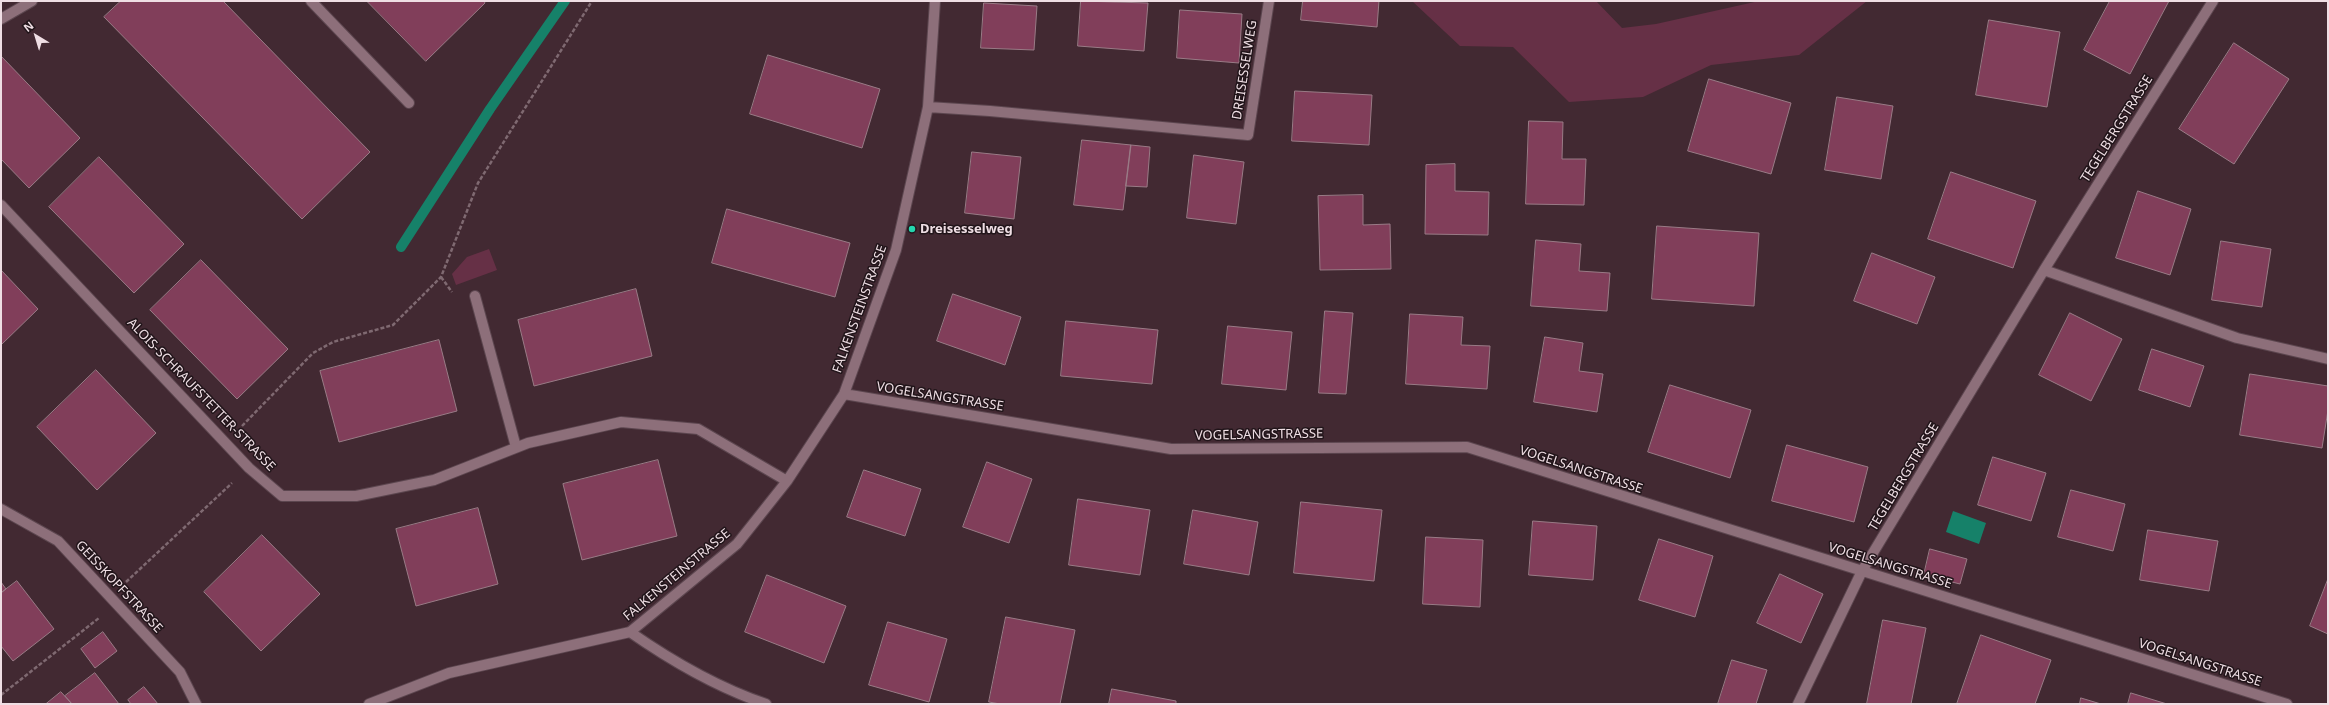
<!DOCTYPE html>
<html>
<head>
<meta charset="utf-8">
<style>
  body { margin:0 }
  #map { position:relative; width:2329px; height:705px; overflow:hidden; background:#422932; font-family:"Noto Sans",sans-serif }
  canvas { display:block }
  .frame { position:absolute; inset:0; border:2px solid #efdee4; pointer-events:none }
  .north { position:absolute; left:16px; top:16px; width:40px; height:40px; -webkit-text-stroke:3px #21151a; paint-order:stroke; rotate:322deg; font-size:11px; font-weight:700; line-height:16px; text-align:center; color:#efdee4 }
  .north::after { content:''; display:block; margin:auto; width:14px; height:18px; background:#efdee4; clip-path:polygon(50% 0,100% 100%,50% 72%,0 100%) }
</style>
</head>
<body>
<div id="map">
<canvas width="2329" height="705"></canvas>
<div class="frame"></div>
<div class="north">N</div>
</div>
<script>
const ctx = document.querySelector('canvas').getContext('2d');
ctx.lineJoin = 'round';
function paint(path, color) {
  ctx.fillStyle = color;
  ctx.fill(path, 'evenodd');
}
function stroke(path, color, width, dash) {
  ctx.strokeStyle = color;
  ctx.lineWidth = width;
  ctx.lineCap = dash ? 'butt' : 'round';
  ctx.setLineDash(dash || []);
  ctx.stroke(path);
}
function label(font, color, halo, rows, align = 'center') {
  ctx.font = font + ' "Noto Sans",sans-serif';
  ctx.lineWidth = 3;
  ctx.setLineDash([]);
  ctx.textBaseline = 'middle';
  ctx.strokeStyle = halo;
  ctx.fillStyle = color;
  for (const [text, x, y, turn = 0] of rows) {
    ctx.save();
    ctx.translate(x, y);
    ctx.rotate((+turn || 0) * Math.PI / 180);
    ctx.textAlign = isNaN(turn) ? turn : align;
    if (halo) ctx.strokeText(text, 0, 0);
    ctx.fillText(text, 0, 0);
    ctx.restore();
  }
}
paint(new Path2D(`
  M1412,1H1596L1622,28L1656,24L1759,1H1867L1799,55L1711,65L1643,97L1569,102L1513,47L1460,46Z
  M489,249L497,270L456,285L452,274L467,257Z`), '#663046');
paint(new Path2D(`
  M1953,511L1986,523L1979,544L1946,532Z`), '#168169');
stroke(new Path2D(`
  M401,247L490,109L565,1`), '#168169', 10);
const building = new Path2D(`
  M121,1H223L370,152L302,219L104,17Z
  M367,1H484L485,3L426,61Z
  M1081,1L1148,3L1144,51L1078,46Z
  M1303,1H1379L1377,27L1301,20Z
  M2110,1H2169L2130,74L2084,50Z
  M984,3L1037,6L1034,50L981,48Z
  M1180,10L1242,14L1239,63L1177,58Z
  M1989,20L2060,32L2047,107L1976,95Z
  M2234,43L2289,79L2234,164L2179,129Z
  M768,55L880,89L862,148L750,114Z
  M1,56L80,138L29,188L1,159Z
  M1709,79L1791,103L1771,174L1688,151Z
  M1295,91L1372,95L1369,145L1292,141Z
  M1837,97L1893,106L1881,179L1825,170Z
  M1529,121L1563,122L1562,159H1586L1584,205L1526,204Z
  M1082,140L1131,145L1123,210L1074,205Z
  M1131,145L1150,147L1147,187L1126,186Z
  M972,152L1021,157L1014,219L965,213Z
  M1194,155L1244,162L1236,224L1187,218Z
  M99,157L184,244L134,293L49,207Z
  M1455,164V191L1489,192L1488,235L1425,234L1426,165Z
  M1951,172L2036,201L2013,268L1928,239Z
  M2138,191L2191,209L2170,275L2116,258Z
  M1363,195V225L1390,224L1391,269L1320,270L1318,196Z
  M727,209L850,243L835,297L712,263Z
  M1657,226L1759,233L1754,306L1652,299Z
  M1536,240L1581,244L1579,271L1610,273L1607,311L1531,306Z
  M2221,241L2271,249L2262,307L2212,300Z
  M1872,253L1935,277L1917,324L1854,301Z
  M201,260L288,349L237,399L150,310Z
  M1,270L38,309L1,345Z
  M636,289L652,356L534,386L518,320Z
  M953,294L1021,317L1005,365L937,341Z
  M1325,311L1353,313L1346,394L1319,393Z
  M2070,313L2122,339L2091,401L2039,375Z
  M1410,314L1463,317L1461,345L1490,346L1487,389L1406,384Z
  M1066,321L1158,330L1152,384L1061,376Z
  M1228,326L1292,332L1286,390L1222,384Z
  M1545,337L1583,343L1579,371L1603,374L1597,412L1534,402Z
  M439,340L457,411L339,442L320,371Z
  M2152,349L2204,366L2190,407L2139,390Z
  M96,370L156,433L97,490L37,427Z
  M2250,374L2328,386V410L2322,448L2240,435Z
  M1670,385L1751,410L1730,478L1648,452Z
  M1787,445L1868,467L1854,522L1772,501Z
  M1993,457L2046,473L2031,521L1978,505Z
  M658,460L677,536L582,560L563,484Z
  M987,462L1032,479L1009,543L963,527Z
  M864,470L921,489L905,536L847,517Z
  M2071,490L2125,504L2113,551L2058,537Z
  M1078,499L1150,510L1140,575L1069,565Z
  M1301,502L1382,510L1374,581L1294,573Z
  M478,508L498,584L416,606L396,529Z
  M1193,510L1258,522L1249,575L1184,564Z
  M1533,521L1597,526L1593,580L1529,575Z
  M2148,530L2218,541L2209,591L2140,580Z
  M262,535L320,594L261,651L204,592Z
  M1426,537L1483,540L1480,607L1423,604Z
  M1659,539L1713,556L1695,617L1639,600Z
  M1930,549L1967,559L1960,584L1924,575Z
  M1780,574L1823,594L1801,643L1757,623Z
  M767,575L846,606L824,663L745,632Z
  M2328,579V634L2310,626Z
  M17,581L54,629L13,661L1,646V593Z
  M1,582L6,589L1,593Z
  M1006,617L1075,630L1060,704H1000L989,702Z
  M1883,620L1926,628L1911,704H1867Z
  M888,622L947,639L929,702L869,685Z
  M103,632L117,651L95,668L81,649Z
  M1981,635L2051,660L2035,704H1957Z
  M1732,660L1767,670L1756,704H1718Z
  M95,673L119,704H72L65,696Z
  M144,687L158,704H131L128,700Z
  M1112,689L1176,701V704H1109Z
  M61,692L72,704H46Z
  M2131,693L2167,704H2128Z
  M2081,698L2101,704H2080Z`);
paint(building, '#813e5a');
stroke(building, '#997b86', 1);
const service = new Path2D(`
  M311,1L409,103
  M475,296L516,447`);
const minor = new Path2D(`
  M1,19L32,1
  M928,107L990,111L1248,135L1269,1
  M1,205L249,468L282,496H356L434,480L528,443L621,422L698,429L787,481
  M2044,270L2237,338L2328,359
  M844,394L1171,449L1467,447L2287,704
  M1,509L58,541L180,672L196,704
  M630,632C673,662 716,687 766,704
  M369,704L449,673L630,632L737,544L787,481L844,394L896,250L928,107L935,1
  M1798,704L1862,571L2044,270L2213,1`);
stroke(service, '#5c464f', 12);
stroke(minor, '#5c464f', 12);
stroke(new Path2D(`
  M441,277L452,292
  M242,426L313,353L333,342L393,325L441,277L478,183L592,1
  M126,582L232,483
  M1,695L99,618`), '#7f6971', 2.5, [4, 2]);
stroke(service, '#8d6f7a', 10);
stroke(minor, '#8d6f7a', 10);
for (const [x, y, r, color] of [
  [912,229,4,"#24d5ae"]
]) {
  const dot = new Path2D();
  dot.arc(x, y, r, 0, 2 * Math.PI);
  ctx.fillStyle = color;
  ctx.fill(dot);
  stroke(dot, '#21151a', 1.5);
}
label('13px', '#efdee4', '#21151a', [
  ["DREISESSELWEG",1245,70,-81],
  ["TEGELBERGSTRASSE",2117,129,-58],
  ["FALKENSTEINSTRASSE",860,309,-70],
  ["ALOIS-SCHRAUFSTETTER-STRASSE",201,395,46],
  ["VOGELSANGSTRASSE",940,397,9],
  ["VOGELSANGSTRASSE",1259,435,-1],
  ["VOGELSANGSTRASSE",1581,470,18],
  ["TEGELBERGSTRASSE",1904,477,-59],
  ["VOGELSANGSTRASSE",1890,566,17],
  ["FALKENSTEINSTRASSE",677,575,-40],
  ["GEISSKOPFSTRASSE",119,587,47],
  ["VOGELSANGSTRASSE",2200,663,18]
]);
label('bold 13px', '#efdee4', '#21151a', [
  ["Dreisesselweg",920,229]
], 'left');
</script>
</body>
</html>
